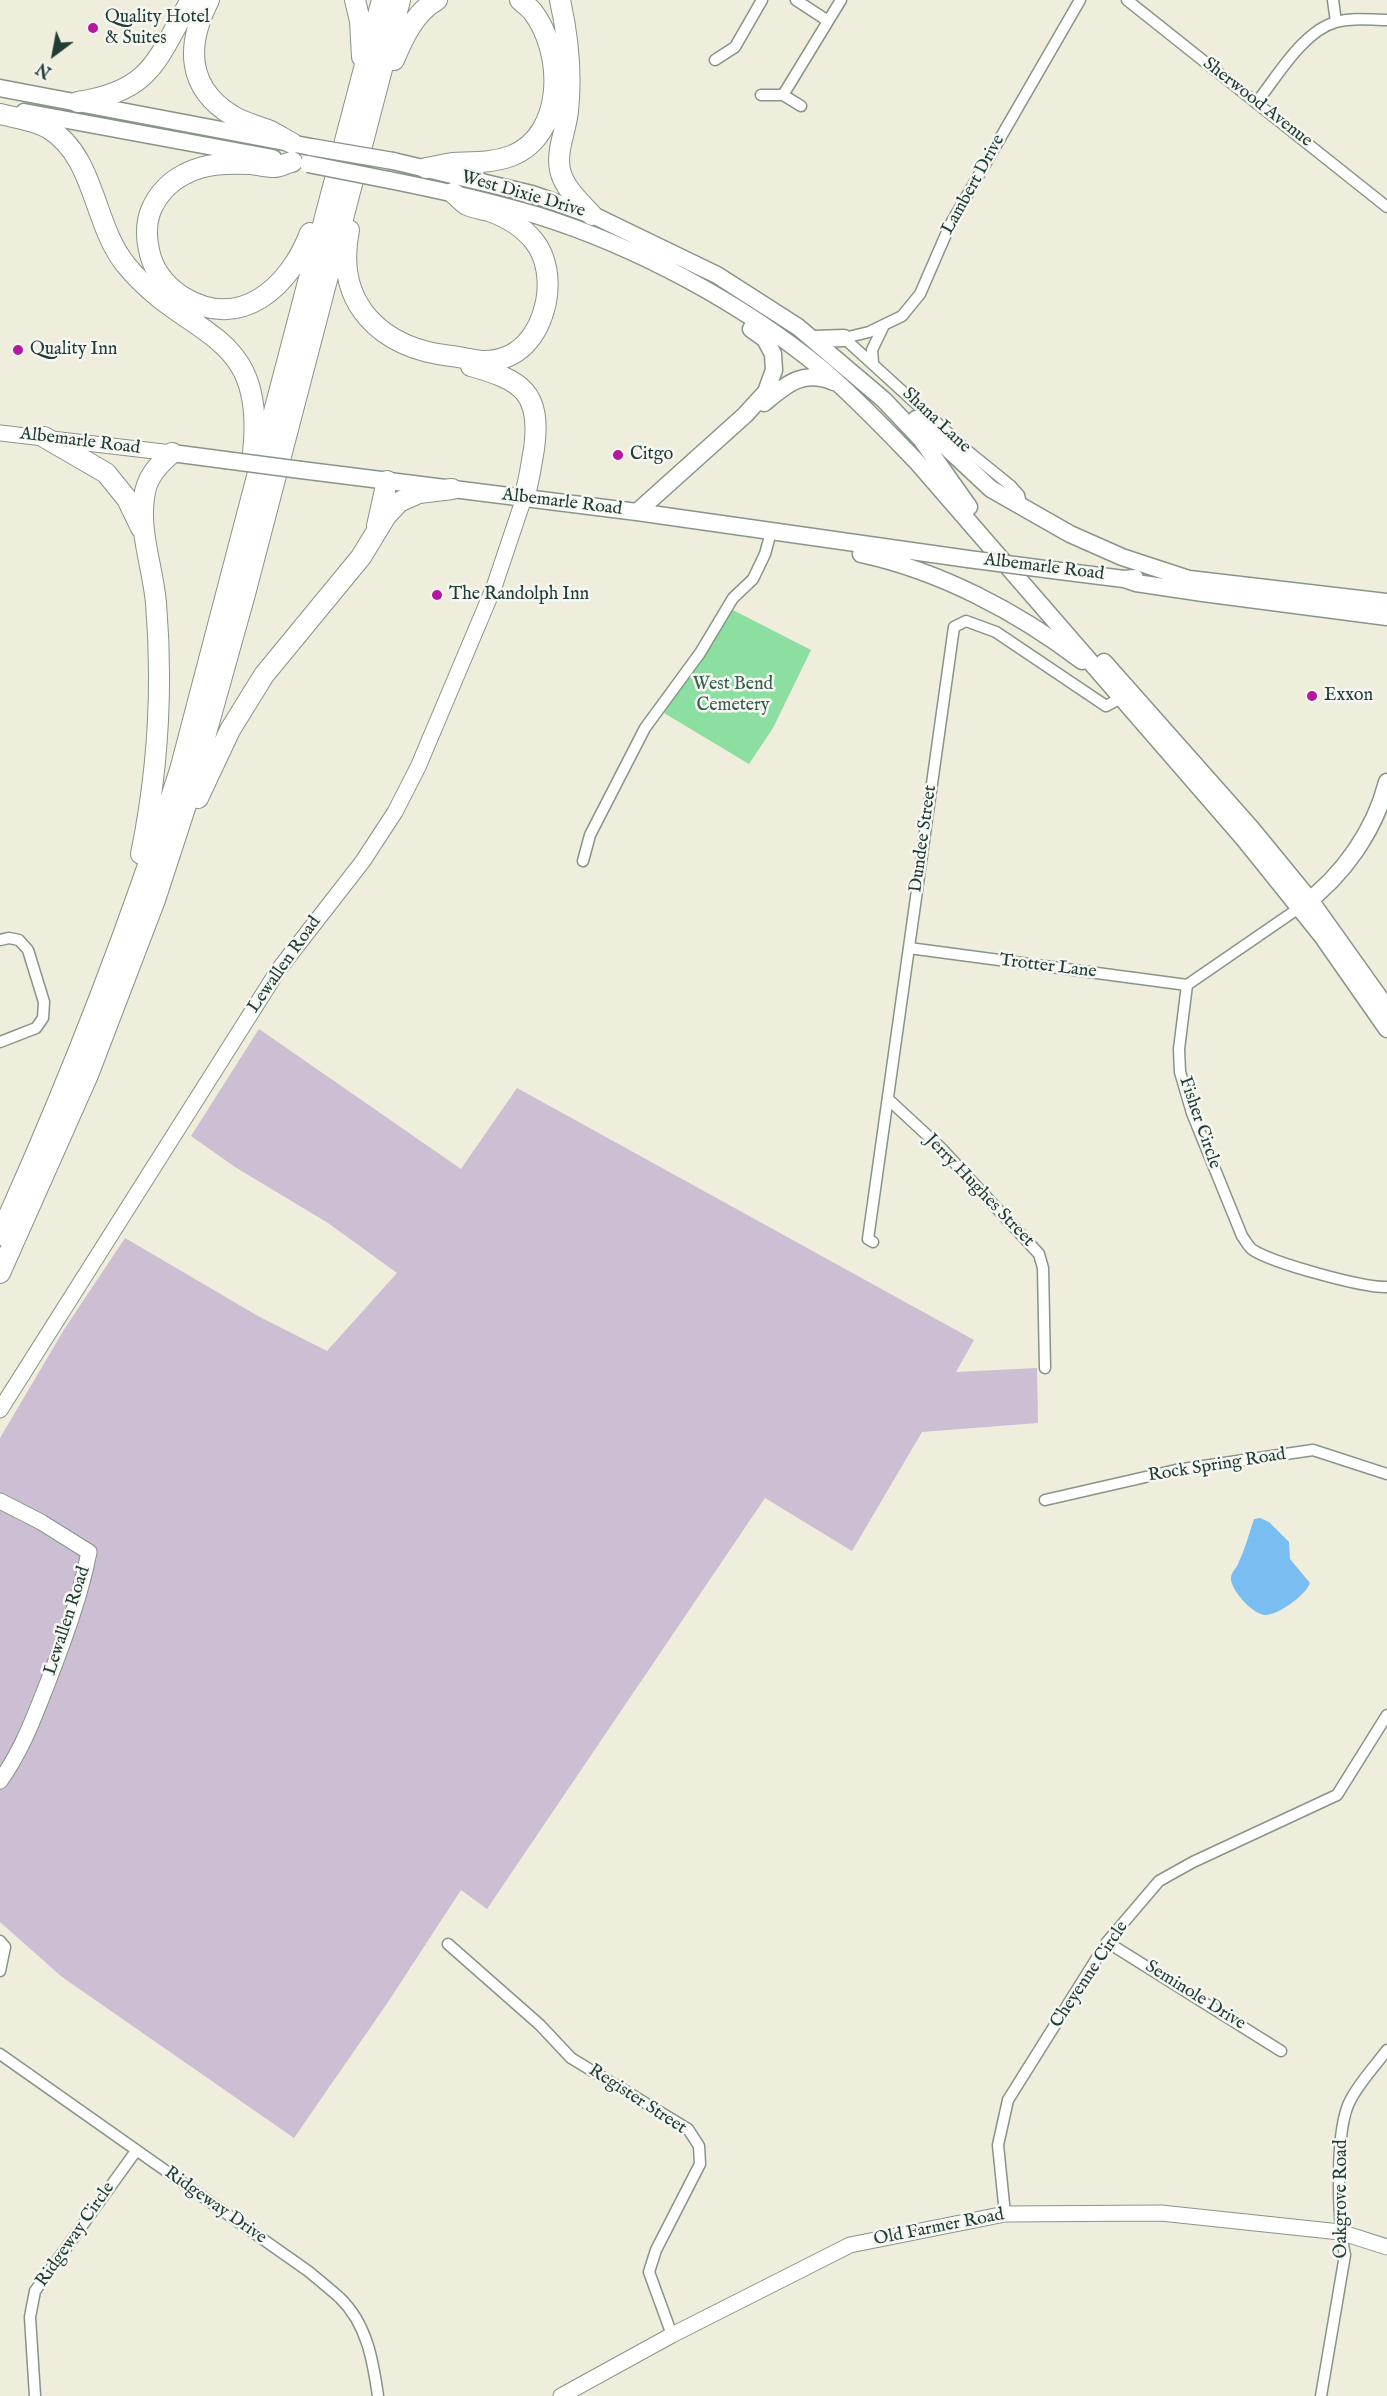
<!DOCTYPE html>
<html>
<head>
<meta charset="utf-8">
<style>
  body { margin:0 }
  #map { position:relative; width:1387px; height:2396px; overflow:hidden; background:#efeddb; font-family:"IM FELL English",serif }
  canvas { display:block }
  .north { position:absolute; left:24px; top:24px; width:60px; height:60px; -webkit-text-stroke:4px #f6f6f2; paint-order:stroke; rotate:212deg; font-size:16px; font-weight:700; line-height:24px; text-align:center; color:#1f3d34 }
  .north::after { content:''; display:block; margin:auto; width:21px; height:27px; background:#1f3d34; clip-path:polygon(50% 0,100% 100%,50% 72%,0 100%) }
</style>
</head>
<body>
<div id="map">
<canvas width="1387" height="2396"></canvas>
<div class="north">N</div>
</div>
<script>
const ctx = document.querySelector('canvas').getContext('2d');
ctx.lineJoin = 'round';
function paint(path, color) {
  ctx.fillStyle = color;
  ctx.fill(path, 'evenodd');
}
function stroke(path, color, width, dash) {
  ctx.strokeStyle = color;
  ctx.lineWidth = width;
  ctx.lineCap = dash ? 'butt' : 'round';
  ctx.setLineDash(dash || []);
  ctx.stroke(path);
}
function label(font, color, halo, rows, align = 'center') {
  ctx.font = font + ' "IM FELL English",serif';
  ctx.lineWidth = 5;
  ctx.setLineDash([]);
  ctx.textBaseline = 'middle';
  ctx.strokeStyle = halo;
  ctx.fillStyle = color;
  for (const [text, x, y, turn = 0] of rows) {
    ctx.save();
    ctx.translate(x, y);
    ctx.rotate((+turn || 0) * Math.PI / 180);
    ctx.textAlign = isNaN(turn) ? turn : align;
    if (halo) ctx.strokeText(text, 0, 0);
    ctx.fillText(text, 0, 0);
    ctx.restore();
  }
}
paint(new Path2D(`
  M259,1029L461,1169L517,1088L974,1340L956,1372L1037,1368L1038,1423L922,1432L852,1551L765,1498L487,1909L461,1890L388,2002L294,2138L62,1977L0,1922V1438L65,1328L125,1238L258,1316L327,1351L397,1273L328,1223L235,1167L191,1136Z`), '#ccbed3');
paint(new Path2D(`
  M729,608L811,650L773,728L749,764L664,713Z`), '#8cdfa0');
paint(new Path2D(`
  M1260,1518L1269,1522L1289,1542L1290,1559L1310,1583C1306,1595 1278,1615 1266,1615C1253,1615 1233,1592 1231,1580C1230,1573 1236,1569 1238,1564C1245,1549 1249,1534 1254,1519Z`), '#7abef1');
const street = new Path2D(`
  M796,0L828,21
  M1127,0L1387,207
  M1333,0L1336,22
  M715,60L735,47L762,0
  M761,95H783L801,106
  M783,95L841,0
  M1256,103C1277,77 1303,31 1336,22C1353,17 1370,20 1387,20
  M844,338L869,332L902,316L920,294L950,225L1080,0
  M844,338L969,452L1011,486L1019,495L1022,508
  M873,363L872,350L884,325
  M583,861L590,835L645,728L700,653L733,598L753,579L765,554L771,532
  M0,940L9,938L19,940L28,950L44,1002L43,1018L36,1028L0,1042
  M909,948L1187,985
  M1187,985L1179,1049L1180,1072L1192,1113L1242,1236C1246,1241 1248,1247 1253,1250C1273,1263 1363,1288 1387,1287
  M1187,985L1299,908
  M888,1099L941,1148L1039,1254L1043,1268L1045,1368
  M873,1242L868,1239L954,627L966,621L996,632L1106,706L1121,698
  M1045,1500L1176,1470L1313,1450L1387,1474
  M0,1941L5,1947L0,1971
  M1107,1942L1281,2051
  M448,1944L540,2025L571,2058L688,2129L699,2146L700,2164L656,2250L649,2272L672,2335
  M0,2054L308,2271C319,2280 330,2289 340,2298C367,2324 373,2361 378,2396
  M1005,2214L998,2145L1008,2100L1107,1942L1159,1881L1193,1862L1337,1795L1387,1715
  M35,2396L30,2317L35,2291L136,2151
  M1321,2396L1345,2255C1338,2222 1334,2128 1351,2099C1360,2082 1375,2066 1387,2050`);
const secondary = new Path2D(`
  M0,433L172,453
  M0,1410L279,969L363,861L395,812L418,767L494,587L524,498
  M0,1501L41,1522L89,1552C80,1598 63,1643 46,1687C33,1720 21,1752 0,1781
  M561,2396L672,2335L850,2245L1005,2214L1161,2213L1340,2232L1387,2247`);
const primary = new Path2D(`
  M0,88L311,147
  M24,112L273,158
  M393,161L532,194L597,217L717,275L798,327L884,400L921,439L969,507
  M389,180C439,190 490,201 539,216C638,247 743,304 822,369C856,398 886,430 917,462L1244,839L1322,936L1387,1029
  M814,339L844,338
  M764,403C787,384 803,369 834,382
  M916,419L991,489L1070,534L1122,557L1189,579L1387,602
  M172,453L225,460
  M301,470L637,512L968,559
  M637,512L745,415L766,392L774,370L773,354L765,339L751,329
  M861,554C940,571 1018,612 1082,661
  M1060,571L1124,579L1135,578
  M1124,579L1136,583L1203,593L1387,617
  M1104,662L1251,828L1310,900L1387,1008
  M1303,905C1343,876 1375,830 1387,782`);
const highway = new Path2D(`
  M209,0C186,45 186,88 233,116C244,123 256,125 268,130C276,133 284,139 292,143
  M355,0L360,21L362,57
  M560,0C568,36 572,74 568,111C566,131 556,150 560,170C564,188 580,202 592,215
  M394,60C403,38 415,12 437,0
  M78,102C153,91 157,58 191,0
  M0,114C16,118 34,120 48,128C96,157 93,225 126,265C187,340 267,327 253,453
  M292,162C286,163 280,167 274,167C267,167 259,165 252,164C229,163 205,163 185,174C169,182 158,194 151,210C146,223 146,237 149,250C153,271 166,286 183,297C241,332 290,286 310,233
  M426,168C435,167 444,164 453,163C473,162 492,163 511,156C565,135 564,53 533,12C530,8 524,4 520,0
  M349,230C334,304 381,348 451,356C461,357 472,360 482,361C519,362 539,335 546,302C550,281 547,257 534,241C522,226 506,217 489,211C482,209 473,208 467,205C462,202 457,196 453,193
  M471,366C521,380 542,392 534,449C531,466 529,482 524,498
  M44,437L106,473L127,499L141,528
  M377,526L387,481
  M198,798L230,730L264,675L361,557L386,516L399,502L419,493L452,489
  M141,854C158,771 163,687 156,603C153,568 139,533 144,498C146,478 157,466 172,453
  M0,1235C69,1083 129,928 180,770L382,0
  M0,1273L88,1075L155,900L186,805L245,594L400,0`);
stroke(street, '#879588', 13);
stroke(secondary, '#879588', 17);
stroke(primary, '#879588', 19);
stroke(highway, '#879588', 22);
stroke(street, '#fff', 10);
stroke(secondary, '#fff', 15);
stroke(primary, '#fff', 16);
stroke(highway, '#fff', 20);
const primaryBridge = new Path2D(`
  M311,147L393,161
  M308,164L389,180
  M225,460L301,470
  M968,559L1060,571`);
stroke(primaryBridge, '#879588', 19, []);
stroke(primaryBridge, '#fff', 16);
for (const [x, y, r, color] of [
  [93,28,6,"#b5179e"],
  [18,350,6,"#b5179e"],
  [618,455,6,"#b5179e"],
  [437,595,6,"#b5179e"],
  [1312,696,6,"#b5179e"]
]) {
  const dot = new Path2D();
  dot.arc(x, y, r, 0, 2 * Math.PI);
  ctx.fillStyle = color;
  ctx.fill(dot);
  stroke(dot, '#f6f6f2', 2);
}
label('18px', '#1f3d34', '#f6f6f2', [
  ["Quality Hotel",105,18],
  ["& Suites",105,39],
  ["Quality Inn",30,350],
  ["Citgo",630,455],
  ["The Randolph Inn",449,595],
  ["Exxon",1324,696]
], 'left');
label('18px', '#1f3d34', '#f6f6f2', [
  ["Sherwood Avenue",1257,103,38],
  ["Lambert Drive",974,185,-61],
  ["West Dixie Drive",523,195,16],
  ["Shana Lane",936,421,43],
  ["Albemarle Road",80,442,7],
  ["Albemarle Road",562,503,7],
  ["Albemarle Road",1044,568,7],
  ["Dundee Street",924,839,-82],
  ["Lewallen Road",285,965,-55],
  ["Trotter Lane",1048,967,7],
  ["Fisher Circle",1199,1123,71],
  ["Jerry Hughes Street",979,1191,46],
  ["Rock Spring Road",1217,1466,-9],
  ["Lewallen Road",68,1621,-72],
  ["Cheyenne Circle",1090,1975,-56],
  ["Seminole Drive",1195,1996,32],
  ["Register Street",637,2100,33],
  ["Oakgrove Road",1342,2199,-90],
  ["Ridgeway Drive",215,2206,35],
  ["Old Farmer Road",939,2228,-11],
  ["Ridgeway Circle",76,2235,-55]
]);
label('18px', '#355d4a', '#f6f6f2', [
  ["West Bend",733,685],
  ["Cemetery",733,706]
]);
</script>
</body>
</html>
